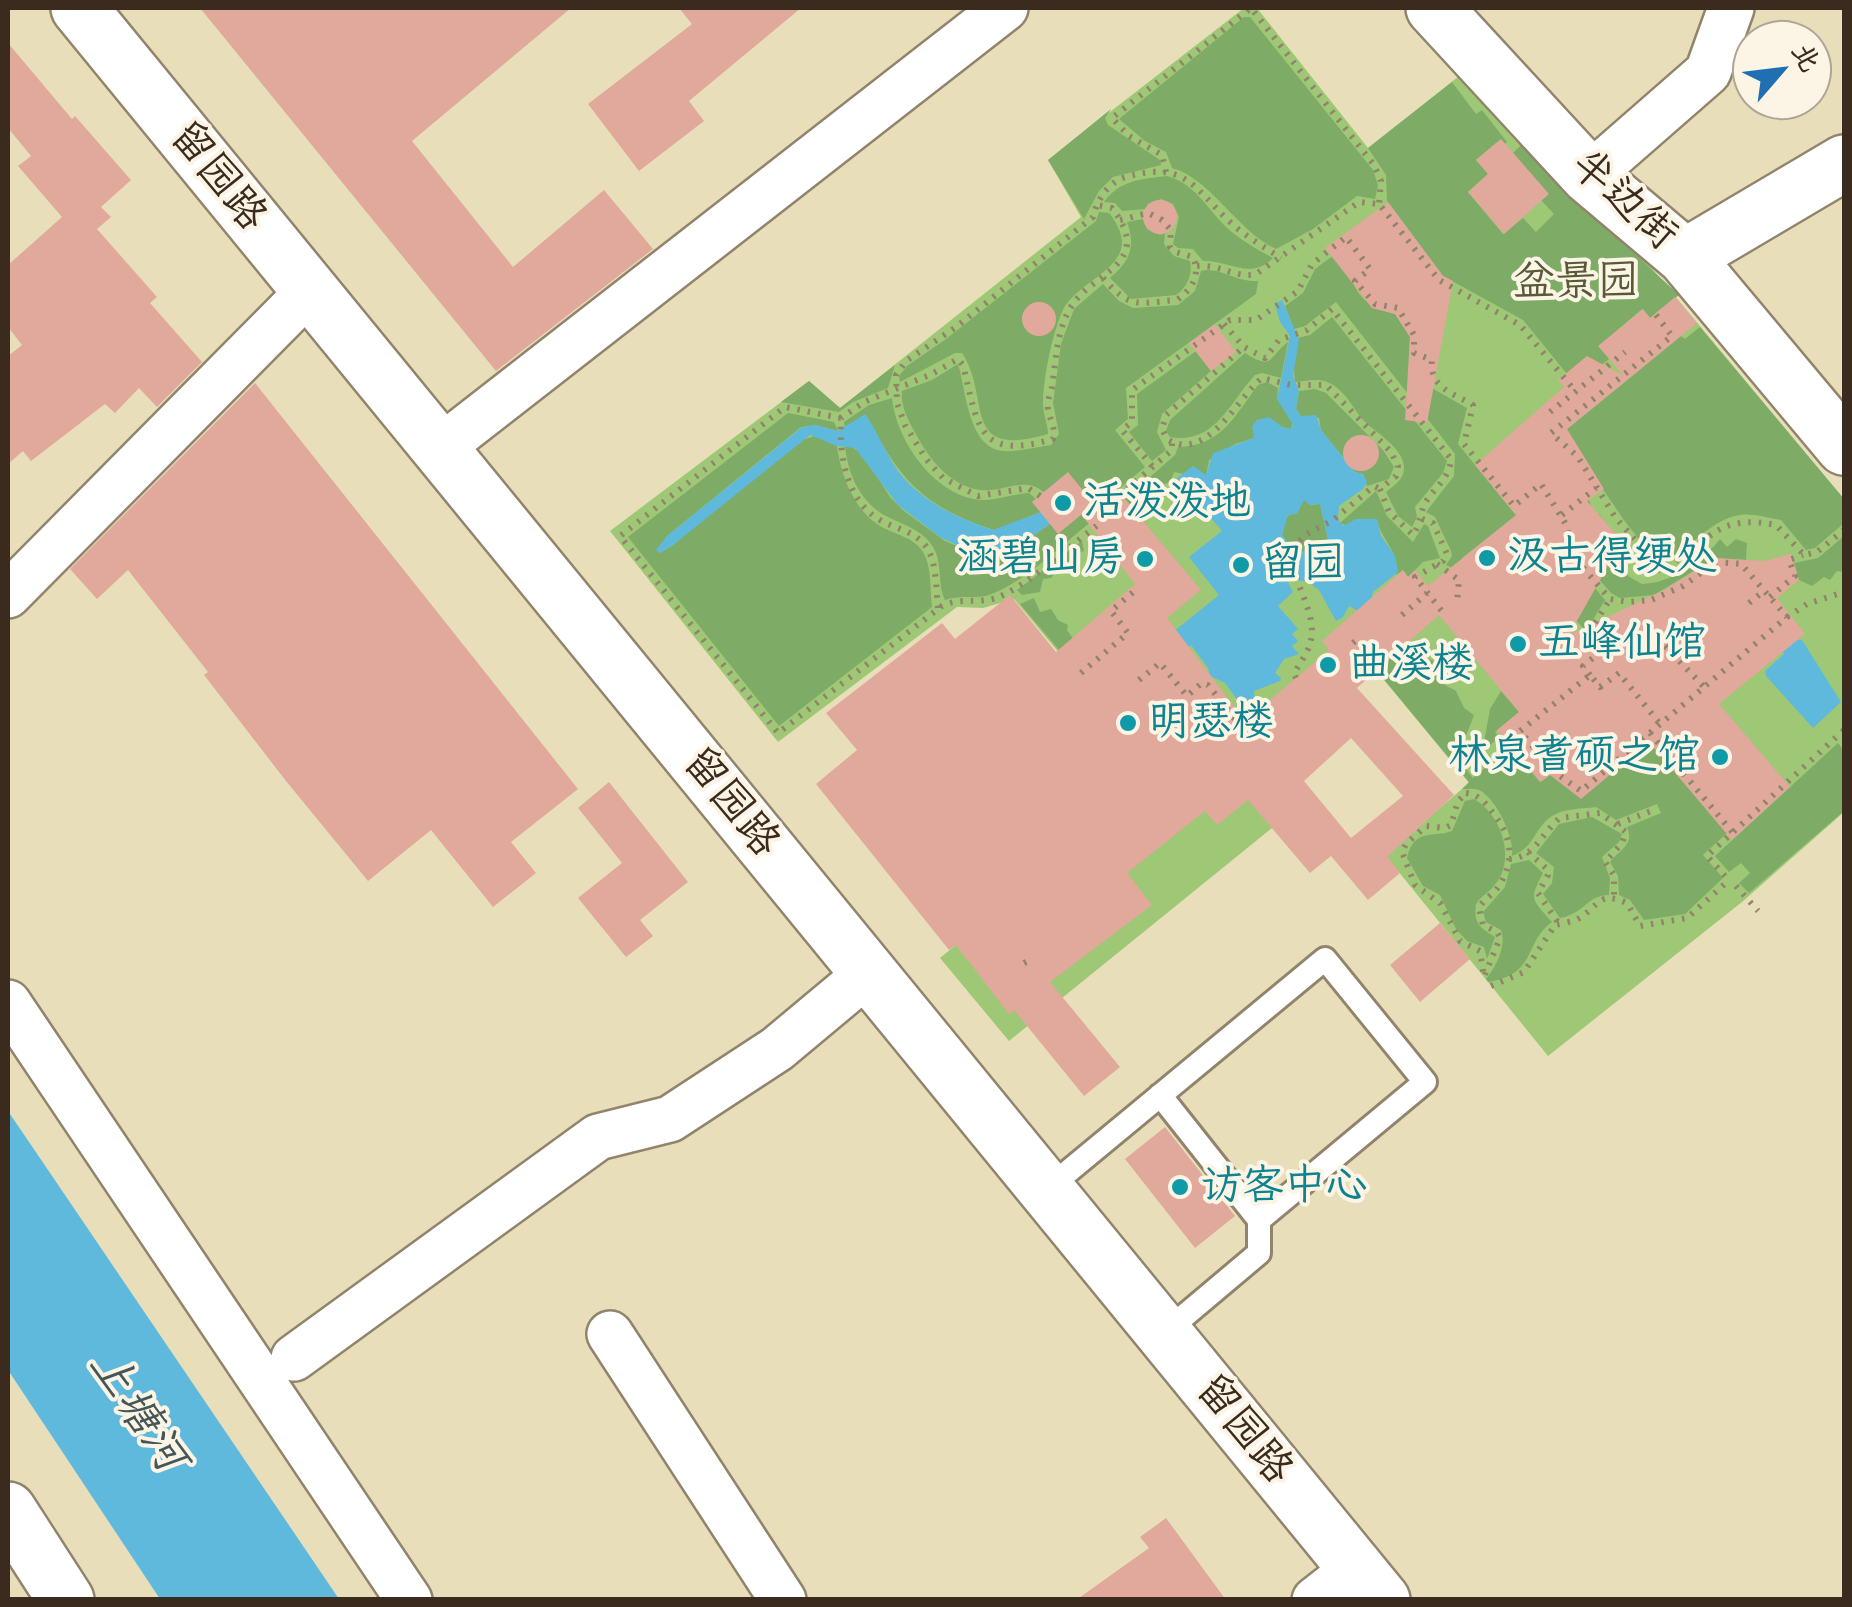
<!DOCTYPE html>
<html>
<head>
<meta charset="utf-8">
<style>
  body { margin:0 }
  #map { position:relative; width:1852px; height:1607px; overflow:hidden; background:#e8dfba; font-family:Itim,"LXGW WenKai TC",sans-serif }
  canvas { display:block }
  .frame { position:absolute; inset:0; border:10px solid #3b2a1e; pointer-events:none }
  .north { position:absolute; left:1732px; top:20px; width:100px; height:100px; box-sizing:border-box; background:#fcf5e5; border:2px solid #afa495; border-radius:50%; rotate:62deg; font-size:28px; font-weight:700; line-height:40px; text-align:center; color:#3b2a1e }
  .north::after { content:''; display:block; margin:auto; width:35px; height:45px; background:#1f6fb2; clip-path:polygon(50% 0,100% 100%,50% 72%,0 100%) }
</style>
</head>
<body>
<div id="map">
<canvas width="1852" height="1607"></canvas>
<div class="frame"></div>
<div class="north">北</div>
</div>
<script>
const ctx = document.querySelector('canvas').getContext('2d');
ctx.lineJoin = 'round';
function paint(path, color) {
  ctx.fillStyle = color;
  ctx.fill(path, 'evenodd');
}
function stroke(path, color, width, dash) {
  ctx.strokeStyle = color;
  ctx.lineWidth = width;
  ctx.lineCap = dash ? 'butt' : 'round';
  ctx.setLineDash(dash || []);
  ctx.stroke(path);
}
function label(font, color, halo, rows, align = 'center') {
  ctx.font = font + ' Itim,"LXGW WenKai TC",sans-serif';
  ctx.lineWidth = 8;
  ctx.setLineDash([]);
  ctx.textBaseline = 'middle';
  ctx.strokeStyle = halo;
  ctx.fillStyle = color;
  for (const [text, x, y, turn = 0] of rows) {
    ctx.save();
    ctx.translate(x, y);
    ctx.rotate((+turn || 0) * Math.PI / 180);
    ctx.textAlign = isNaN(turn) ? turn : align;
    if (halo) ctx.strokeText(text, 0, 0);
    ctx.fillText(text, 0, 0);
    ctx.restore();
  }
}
paint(new Path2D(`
  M1244,8H1257L1368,148L1473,65L1592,214L1649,265L1844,499V812L1742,902L1548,1056L1385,855L1469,783L1376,670L1356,687L1272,828L1009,1041L940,958L1139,795L1081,679L1014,599L983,608L957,607L778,742L610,531L809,381L840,408L1081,217L1048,160Z`), '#9ec875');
paint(new Path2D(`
  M1244,17H1250L1373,170L1378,185L1375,199L1357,196L1313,229L1276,249C1237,231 1210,178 1172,168L1166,152L1145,141L1119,119Z
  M1452,82L1476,114L1482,110L1507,142L1501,148L1496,143L1476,160L1488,174L1468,192L1503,234L1523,218L1536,232L1554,214L1541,200L1548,194L1513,153L1523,143L1498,97L1592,214L1679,295L1650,318L1642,309L1612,335L1623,348L1576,385L1523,320L1443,276L1387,201L1386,175L1368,148Z
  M1111,109L1105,118L1108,125L1160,160L1161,165L1113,177L1099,191L1084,219L1048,160Z
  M1167,176C1198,184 1210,215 1233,233C1244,242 1260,251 1273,258C1250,281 1230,260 1203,261L1193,249L1178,248L1173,244L1179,217L1173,204L1161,199L1148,204L1145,209L1122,211L1115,203L1104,202C1120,180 1141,179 1167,176Z
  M1099,212L1109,213C1151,266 1079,275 1062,312C1052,335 1043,379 1043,404C1043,414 1048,424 1048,434C959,460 992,398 962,353H955L900,382L899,376L907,366L946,339L1096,221Z
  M1143,219L1147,229L1160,235L1165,233L1164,244L1174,256L1190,261C1193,274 1187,288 1176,295L1131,299L1110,278C1130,261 1136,247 1127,222Z
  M1346,246C1350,284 1355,304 1395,314L1410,337L1409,356L1430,387L1467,408L1458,444L1514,513L1567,555L1605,600L1586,631L1494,533L1462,558L1481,582L1446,565L1452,556L1451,551L1435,517L1426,512L1454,476L1455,454L1336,302L1305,326L1294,329L1285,306L1303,293L1315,269Z
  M1206,270C1225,270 1236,282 1258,281L1256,294L1126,388L1128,419L1115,430L1145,467L1102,503L1096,518C1066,541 1027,580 992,594C976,600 961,594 945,600C937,584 943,563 933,547C924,531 904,525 888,517C861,504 848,475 845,446H851L864,456L890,497L904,511L945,541L967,550L1008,553L1050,524L1068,473L1044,492C1026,478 1011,488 991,490C957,493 931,463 917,436C909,422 900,406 902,391L932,380L958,364C966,389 968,448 1003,451C1018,452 1036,447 1051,445L1059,434L1053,403L1061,344L1074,309L1103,284L1119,301L1133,308L1178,305L1195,291L1201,271Z
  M1332,317L1447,461L1443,473L1415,507L1417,517L1412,527L1398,516L1386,492C1394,485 1404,480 1404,468C1404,448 1376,433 1364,421C1352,408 1345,389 1327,382C1318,378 1305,381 1295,382L1293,360L1297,338L1310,335Z
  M1700,327L1844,499V523L1815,548L1806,550L1781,520C1768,518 1753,513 1740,515C1711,518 1688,553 1657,564L1650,559C1643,540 1630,530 1619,513C1601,485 1582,460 1560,435L1681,336L1685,339Z
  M1288,342L1281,378L1262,373L1255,375C1229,403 1215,445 1170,437L1166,431L1170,420L1245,353C1274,371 1267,358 1288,342Z
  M1196,351L1211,371L1162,414L1157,432L1166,450L1152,461L1129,432L1138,425L1137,394Z
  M895,365L888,388L853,402L839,412L781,402L809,381L840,408Z
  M1267,382L1278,388L1277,399L1293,421L1291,429L1282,427L1269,418L1257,420L1254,438L1235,444L1209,460L1206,476L1193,466L1184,474L1174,472L1170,483L1163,484L1160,496L1146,499L1135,509L1125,499L1175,455L1178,447C1221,446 1234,417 1258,385Z
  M1315,389L1326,393L1383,450L1394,467L1389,479L1367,486L1363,474L1355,472L1321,430L1319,418L1301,416L1296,409L1299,391Z
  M892,398C896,439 931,490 973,499C992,503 1010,494 1029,493L1036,499L1032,502L1041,512L994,530C922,506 900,480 866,415L845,430L844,422L869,405Z
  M788,413L834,422L838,431L816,425L801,427L667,536L657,550L660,553L673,545L799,441L815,436L837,446C841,476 854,511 882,527C896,535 914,537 923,552C932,567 930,590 932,607L779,726L628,537Z
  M1376,491L1387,516L1413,542L1424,524L1428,526L1440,558L1423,562L1408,577L1403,570L1396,575C1401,553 1382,542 1377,520L1356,519L1347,526L1340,523Z
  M1304,500L1311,505L1320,504L1328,539L1323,546H1314L1301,553L1294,550L1282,535L1286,518Z
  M1589,500L1594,517L1599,514L1623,545L1628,576L1642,584C1672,583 1702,562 1720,539L1727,547L1736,539L1747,543L1746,560L1715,558L1654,595L1620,598L1611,593L1575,552L1568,517Z
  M1844,536V572L1837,571L1830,580L1824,577L1812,586L1799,580L1794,563L1818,558Z
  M1082,541L1084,551L1077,553L1075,560L1063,563L1051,578L1043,579L1040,592L1022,595L1017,590Z
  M1034,598L1040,612L1051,609L1058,620L1068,625L1067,630L1078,646L1071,664L1020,604Z
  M1403,647V664L1406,666L1425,658L1434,661L1444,677L1436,680L1456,691L1464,708L1474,715L1464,741L1456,745L1458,754L1470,756L1471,751L1484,742L1490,709L1501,691L1519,712L1495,732L1499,737L1465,768L1473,778L1519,739L1527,766L1541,782L1550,775L1649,742L1727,833L1703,855L1723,878L1685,914L1644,920L1630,900L1619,895L1618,876L1610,862C1619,850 1635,845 1627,827L1661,813L1657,804L1616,820L1596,807C1582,809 1566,808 1554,815C1535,825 1535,848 1512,856C1515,838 1496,798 1479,790C1474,788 1467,789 1462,789L1469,782L1376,670Z
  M1838,743L1844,751V811L1749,893L1739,883L1750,873L1741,863L1729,872L1715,856Z
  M1474,799C1502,815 1517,860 1494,886C1488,893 1481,896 1476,904C1473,924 1481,928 1495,937L1487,959L1484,947L1467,941L1456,929L1440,895L1423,886L1407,858C1414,827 1434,838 1452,831L1465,801Z
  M1592,817L1622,834L1619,842L1602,857L1610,878L1609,895C1585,896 1586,913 1560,918L1543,894L1552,883L1554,867L1536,853L1559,824Z
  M1529,860L1543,873C1529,900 1531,898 1552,922C1523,943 1538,974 1488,982L1486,979C1496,967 1507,945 1501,930L1486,922L1483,912L1505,887L1511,864Z`), '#7eac66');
paint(new Path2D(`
  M1282,300L1299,340L1293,376L1299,391L1296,409L1301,416L1316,415L1321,430L1355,472L1363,474L1367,482L1363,489L1339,506L1338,519L1343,526L1356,519H1377L1381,536L1395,556L1398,572L1373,592L1371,601L1360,612L1349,606L1343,617L1336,621L1319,590L1308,582L1286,578L1293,592L1278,606L1298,629L1292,634L1298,641L1292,646L1299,654L1284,659L1275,673L1281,678L1280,681L1254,691L1255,702L1245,710L1225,683L1210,676L1208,668L1191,645L1186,649L1172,633L1219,595L1189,557L1222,531L1177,478L1193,466L1206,475L1213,453L1254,438L1252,426L1257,420L1269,417L1282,427L1291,429L1293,425L1277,399L1290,336L1280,322L1275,304ZM1304,500L1310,505L1320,504L1328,539L1323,546H1314L1301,553L1294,550L1282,535L1288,515L1297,514Z
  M865,414C878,432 885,453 898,471C922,502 957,518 993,530L1041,512L1050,524L1004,555L967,550L940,537L898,505L855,448L837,446L810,435L673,545L660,553L656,550L667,536L802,427L816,425L838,431Z
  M1787,639L1802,640L1841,702L1813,728L1766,676L1765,671L1784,654L1778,647Z
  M8,1111L339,1599H160L8,1370Z`), '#5fb9dc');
paint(new Path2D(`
  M200,8H571L412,141L513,267L604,190L653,249L496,371Z
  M679,8H801L689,101L704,121L639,171L588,104L692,24Z
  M8,43L72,119L75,116L131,180L101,207L111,217L97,229L157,297L150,303L202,362L157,407L139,388L115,413L105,404L31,461L23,451L8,464V356L22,345L8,327V265L62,217L18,166L31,156L8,128Z
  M1501,139L1549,194L1504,234L1468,192L1488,174L1476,160Z
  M1143 217a17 17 0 1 1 34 0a17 17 0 1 1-34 0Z
  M1388,202L1443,276L1453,281L1427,423L1405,420L1410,337L1395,314L1372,308L1325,248Z
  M1675,297L1697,323L1567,429L1604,489L1587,501L1622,541L1569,635L1666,589L1715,558L1764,561L1791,554L1799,580L1777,598L1805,634L1719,704L1790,787L1732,840L1649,742L1581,799L1550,775L1540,782L1497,730L1519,712L1439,615L1357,688L1454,795L1387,857L1400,873L1368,900L1331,856L1310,873L1248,800L1217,825L1205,811L1127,873L1152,905L1050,982L1120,1067L1084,1096L1014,1010L1009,1014L956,945L949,950L816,784L857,750L826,713L942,623L955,639L1010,595L1056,652L1135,584L1084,518L1117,490L1201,590L1167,618L1245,721L1329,650L1322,641L1403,570L1408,577L1415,570L1428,586L1516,515L1475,465L1564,387L1558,380L1587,356L1624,376L1598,346L1643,309L1650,318ZM1351,738L1403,796L1351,838L1304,781Z
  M1022 319a17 17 0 1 1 34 0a17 17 0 1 1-34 0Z
  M1215,324L1236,352L1211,371L1189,343Z
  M255,383L578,789L511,842L536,873L493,907L431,830L368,881L286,781L204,675L208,672L128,570L97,599L70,569Z
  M1343 453a18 18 0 1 1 36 0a18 18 0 1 1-36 0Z
  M1068,472L1094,504L1058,534L1032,502Z
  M609,782L688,882L640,920L653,936L626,957L578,898L622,863L578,808Z
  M1440,923L1470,959L1420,1002L1390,965Z
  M1165,1127L1235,1216L1195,1248L1125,1159Z
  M1166,1518L1226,1600L1186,1597L1076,1600L1149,1548L1140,1537Z`), '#e0a99b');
const lane = new Path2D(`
  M1047,1189C1139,1112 1232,1036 1325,959L1425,1082L1259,1220L1160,1095
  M1164,1333L1259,1253V1220`);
const street = new Path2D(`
  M1589,176L1708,72L1731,8
  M439,449L1005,8
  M8,595L310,290
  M8,1003L409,1600
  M610,1334L783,1600
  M294,1358L598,1137L670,1119L777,1049L868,973
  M1315,1600L1356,1568`);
const secondary = new Path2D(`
  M79,8L1382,1600
  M1434,8L1589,176L1685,257L1844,447
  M1685,257L1844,163
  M8,1510L66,1600`);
stroke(lane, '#92846c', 28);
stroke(street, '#92846c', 50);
stroke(secondary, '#92846c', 60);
stroke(new Path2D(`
  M1166,172L1162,155L1129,136L1112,118L1251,8L1374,165L1381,181L1379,204
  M1197,266C1221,264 1236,279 1256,274L1359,202L1379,204L1439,280L1520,325L1576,392
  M1103,278C1131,310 1137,303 1177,300C1192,289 1201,275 1193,257L1176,252L1170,247L1171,230L1162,220L1148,213L1120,220
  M1656,315L1672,336L1551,433L1578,457L1615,517L1638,543L1646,563L1658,570L1663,568C1711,543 1714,513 1776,525L1804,555L1817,552L1844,530
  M1224,324L1244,347L1265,358L1279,340L1307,330L1332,309L1451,459C1450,478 1434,488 1425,503C1420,513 1421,522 1413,535L1389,512L1380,489L1396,476L1398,466L1391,452L1326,385H1291L1262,378C1237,398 1207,464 1167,439L1162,429L1166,415L1244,347
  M1550,412L1625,352
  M841,418L785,407L620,536L778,733L942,606C960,597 977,604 996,598C1025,588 1072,544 1099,524L1104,509L1172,450V443
  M1152,466L1122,430L1132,422V390L1230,320H1256L1298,291L1312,264L1346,237L1370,269L1355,281L1375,304L1398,308L1414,335V353L1432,360C1429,387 1452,393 1473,405L1464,444L1514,506L1541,484L1567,526L1571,554L1610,599L1629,602L1651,600L1683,586L1716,562L1741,564L1787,617L1581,791L1553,771
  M1040,496L1028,488L978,496L943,478L926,459L905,425L897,403L896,375L906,361L956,327L1093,217C1097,200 1108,182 1126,177C1185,160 1193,187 1230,222C1245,236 1264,247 1281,258
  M1562,515L1596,488
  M1422,519L1433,523L1447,554L1443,561L1415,577L1444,614
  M1437,564L1459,580L1457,603
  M1770,597L1795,576L1789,560L1803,555
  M1749,603L1764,591
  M938,608C936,590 937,564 927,548C918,534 902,530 888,524C847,507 839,458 841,418L864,402L932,374L958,359L963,365C978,427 978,461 1053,439C1056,427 1050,421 1048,409C1047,401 1050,394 1052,387C1056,360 1056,337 1068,312C1088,271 1157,267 1112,208L1097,205
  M1402,615L1427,593
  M1787,617L1807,604L1844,592
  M1353,643L1358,639L1370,654L1376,649
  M1665,646L1704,687
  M1081,673L1128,633L1111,611L1138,588
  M1590,675L1583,666L1609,645L1593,626L1610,599
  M1296,678L1294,674C1299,664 1307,654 1310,644C1320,611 1287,581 1294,547L1305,535L1333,520L1374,486L1380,489
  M1139,680L1160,663L1187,696L1202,683L1208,685L1238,723
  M1650,733L1733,833
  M1540,755L1520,731L1590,675L1600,687L1619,673L1660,724
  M1466,793C1481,795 1487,805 1496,817C1512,838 1514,861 1500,884C1495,894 1484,898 1479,908L1483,925L1497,932L1500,938L1484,977L1480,951L1460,941L1440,903L1415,885L1402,852L1406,844L1426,826L1445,828L1451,825L1458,801Z
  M1618,824L1656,809
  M1528,852L1547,869L1548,875L1538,893L1559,924
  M1509,859C1535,858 1542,832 1560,818L1600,813L1626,832L1622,843L1605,862L1614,875V899
  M1725,876L1707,856L1844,730
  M1736,886L1758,911
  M1024,963L1028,961
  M1491,986L1524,972L1555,925C1563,923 1574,922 1581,917C1600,904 1600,891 1627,903L1640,926L1687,918L1727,882`), '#92846c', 6, [2.5, 8]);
stroke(lane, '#fff', 22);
stroke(street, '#fff', 45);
stroke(secondary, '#fff', 55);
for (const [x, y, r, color] of [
  [1063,503,10,"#0f9aa8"],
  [1487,558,10,"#0f9aa8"],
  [1145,559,10,"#0f9aa8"],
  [1241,565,10,"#0f9aa8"],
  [1518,644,10,"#0f9aa8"],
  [1328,665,10,"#0f9aa8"],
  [1128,723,10,"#0f9aa8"],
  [1720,757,10,"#0f9aa8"],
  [1180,1187,10,"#0f9aa8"]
]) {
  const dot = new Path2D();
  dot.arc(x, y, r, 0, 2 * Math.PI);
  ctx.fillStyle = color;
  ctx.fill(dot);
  stroke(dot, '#fcf5e5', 4);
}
label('42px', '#3b2a1e', '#fcf5e5', [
  ["留园路",217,177,51],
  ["半边街",1623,201,42],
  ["留园路",730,803,51],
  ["留园路",1243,1430,51]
]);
label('42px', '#595938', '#fcf5e5', [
  ["盆景园",1576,283]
]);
label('42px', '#0d838f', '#fcf5e5', [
  ["活泼泼地",1083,503],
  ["汲古得绠处",1507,558],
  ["涵碧山房",1125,559,"right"],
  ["留园",1261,565],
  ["五峰仙馆",1538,644],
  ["曲溪楼",1348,665],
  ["明瑟楼",1148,723],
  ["林泉耆硕之馆",1700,757,"right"],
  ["访客中心",1200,1187]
], 'left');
label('italic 45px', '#465557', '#fcf5e5', [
  ["上塘河",136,1412,56]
]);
</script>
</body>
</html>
